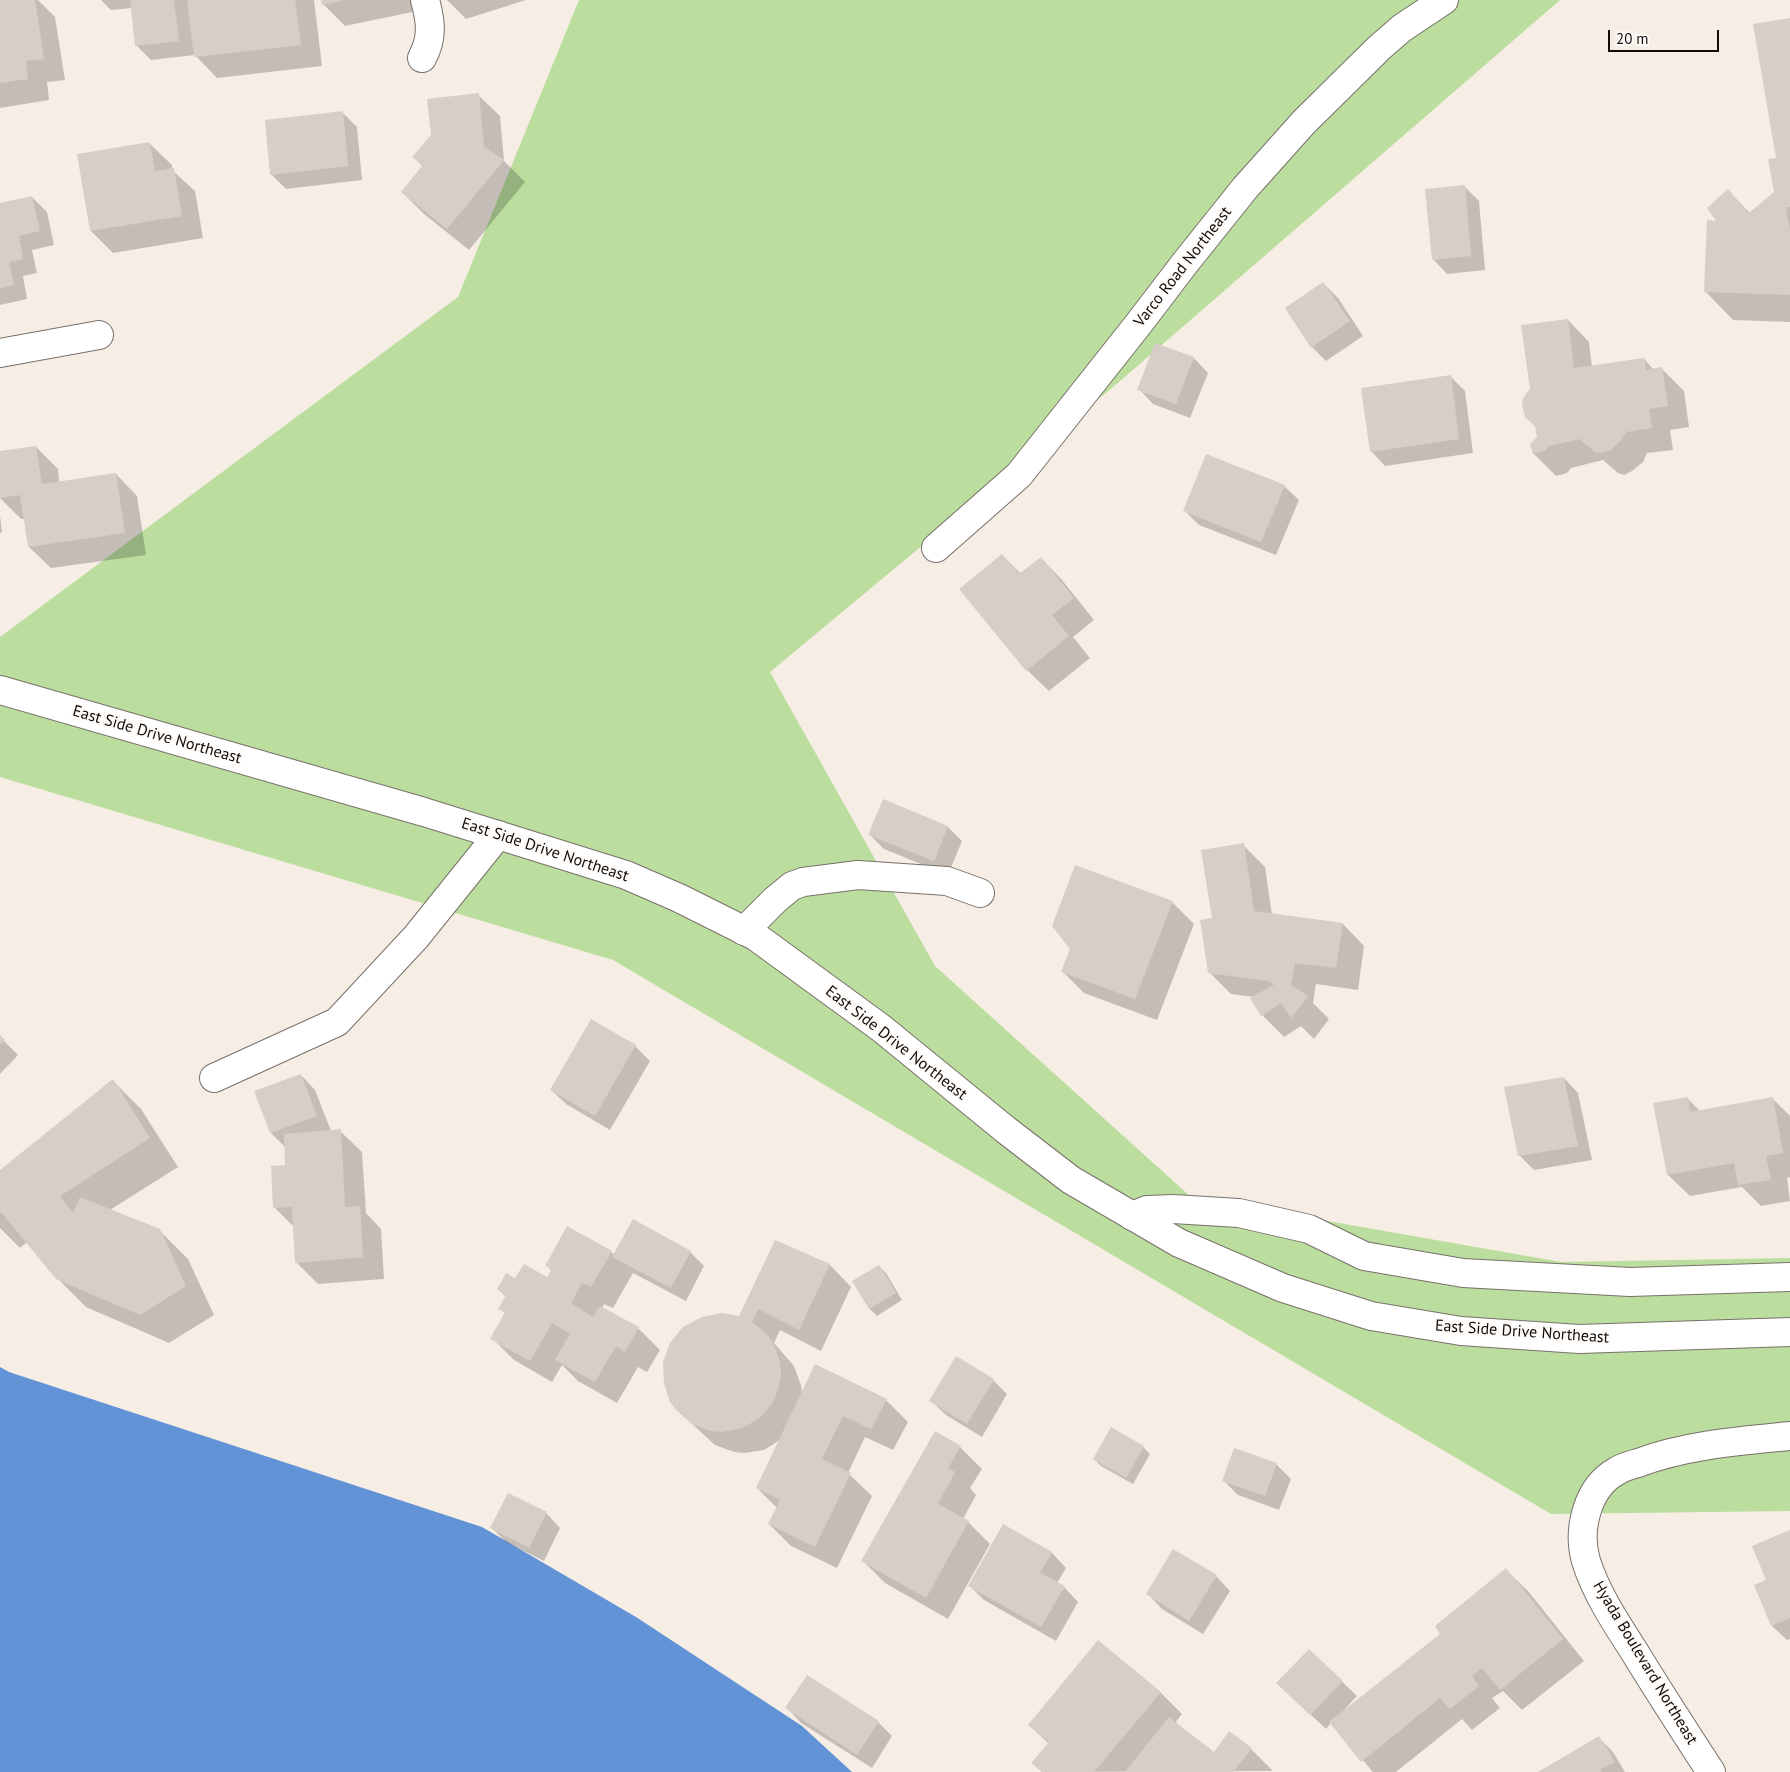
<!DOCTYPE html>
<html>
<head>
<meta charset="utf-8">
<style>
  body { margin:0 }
  #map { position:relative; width:1790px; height:1772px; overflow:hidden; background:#f6ede5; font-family:"PT Sans",sans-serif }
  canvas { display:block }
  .scale { position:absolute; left:1608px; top:30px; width:111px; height:22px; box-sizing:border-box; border:2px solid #0f0c0a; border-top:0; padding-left:6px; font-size:15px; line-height:18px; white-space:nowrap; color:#0f0c0a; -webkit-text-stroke:4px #fffbf8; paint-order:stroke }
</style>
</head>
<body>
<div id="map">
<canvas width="1790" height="1772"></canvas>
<div class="scale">20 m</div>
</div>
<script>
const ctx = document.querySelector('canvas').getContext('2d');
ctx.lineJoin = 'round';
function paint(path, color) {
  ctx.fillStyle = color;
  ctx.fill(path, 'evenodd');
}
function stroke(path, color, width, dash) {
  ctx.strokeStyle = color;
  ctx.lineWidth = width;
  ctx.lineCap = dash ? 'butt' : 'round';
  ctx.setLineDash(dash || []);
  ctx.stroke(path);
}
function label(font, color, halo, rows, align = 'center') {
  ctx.font = font + ' "PT Sans",sans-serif';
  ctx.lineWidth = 5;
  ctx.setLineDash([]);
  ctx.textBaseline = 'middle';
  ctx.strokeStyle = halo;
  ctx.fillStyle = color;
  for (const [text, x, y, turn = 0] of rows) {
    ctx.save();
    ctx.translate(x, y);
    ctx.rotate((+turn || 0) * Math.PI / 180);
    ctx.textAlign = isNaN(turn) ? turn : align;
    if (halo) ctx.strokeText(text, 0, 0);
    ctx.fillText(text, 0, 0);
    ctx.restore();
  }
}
paint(new Path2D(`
  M579,0H1560L1119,382L770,672L935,966L1191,1197L1561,1262L1790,1258V1511L1551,1514L613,960L0,777V637L458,297Z`), '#bbde9e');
paint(new Path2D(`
  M0,1367L9,1372L482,1527L636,1617L802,1726L852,1772H0Z`), '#6393d7');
paint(new Path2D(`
  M0,0H38L55,17L65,80L47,82L49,100L0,108Z
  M101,0H314L322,66L217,78L195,55L151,60L136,45L132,8L111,10Z
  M322,0H420L422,10L345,26L323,4Z
  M447,0H526L466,19Z
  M1790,19V322L1733,320L1705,291L1719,222L1728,191L1750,213L1775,192Z
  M478,95L500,116L504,161L525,182L469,250L424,214L402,192L423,167L414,157Z
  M343,113L357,127L362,180L286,189L271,174Z
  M150,144L172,165V170L195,191L203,238L113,253L91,231Z
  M1465,187L1479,201L1485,270L1447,274L1433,259Z
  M32,197L47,212L54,245L32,250L37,273L23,276L27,299L0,305V204Z
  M1323,283L1338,298L1363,336L1326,361L1312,347Z
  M1568,320L1589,342L1592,367L1644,359L1654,370L1662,369L1684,391L1689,427L1670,430L1673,450L1647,453L1643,462L1632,471L1624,475L1618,473L1603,460L1571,468L1567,473L1556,476L1534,454L1531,444L1538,437L1531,389Z
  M1156,344L1194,358L1208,373L1190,418L1153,404L1139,389Z
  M1450,376L1465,391L1473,453L1385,466L1371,451Z
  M36,447L58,469L59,482L116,474L137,496L146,555L51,568L29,547L25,519H21L0,498V452Z
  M1284,486L1299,500L1276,555L1199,525L1185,511Z
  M0,516L2,532L0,533Z
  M1002,555L1021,574L1041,558L1062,580L1094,620L1073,637L1090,658L1049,691L1027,670Z
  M948,827L962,841L948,875L884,849L869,834Z
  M1243,845L1265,867L1272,915L1343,924L1364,946L1358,990L1316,984L1313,1003L1329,1019L1314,1039L1301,1026L1284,1037L1262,1015L1252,999L1254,997L1231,994L1209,972L1213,920Z
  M1172,902L1194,924L1157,1020L1084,993L1062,971Z
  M591,1021L635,1046L650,1061L610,1130L566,1104L551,1090Z
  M0,1037L18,1055L0,1074Z
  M301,1075L315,1090L331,1131H340L362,1152L366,1213L381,1229L384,1279L318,1284L296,1262L294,1227L275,1208L286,1166L285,1147L271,1133L255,1092Z
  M1564,1078L1578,1093L1592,1160L1534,1170L1519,1155Z
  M112,1080L141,1109L178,1167L110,1210L159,1230L188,1259L214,1315L169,1343L86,1307L57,1278L27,1242L20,1248L0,1228V1172Z
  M1687,1098L1701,1112L1772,1098L1790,1116V1177L1787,1178L1790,1201L1761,1206L1742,1187L1690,1196L1668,1175Z
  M775,1242L830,1265L851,1287L821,1351L780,1330L774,1343L794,1366L801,1385L802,1394L886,1400L908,1422L893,1450L865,1437L848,1473L872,1496L837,1568L791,1546L769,1524L777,1508L757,1488L780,1440L764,1450L744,1453L734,1452L715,1445L677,1410L740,1317Z
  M611,1252L615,1255L690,1252L704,1266L686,1301L633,1273L613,1308L604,1304L602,1309L638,1328L660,1350L647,1372L638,1367L617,1403L578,1381L562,1365L552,1382L514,1360L492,1338L506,1314L500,1308L506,1297L498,1289L516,1280L547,1279L552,1271L546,1265Z
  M879,1266L886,1273L902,1300L877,1316L870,1309L854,1282Z
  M993,1380L1007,1394L982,1437L946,1415L931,1401Z
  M1112,1429L1143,1447L1150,1454L1133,1484L1101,1466L1094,1459Z
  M960,1447L982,1469L970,1488L976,1495L963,1519L968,1522L990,1544L948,1619L885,1583L863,1561Z
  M1276,1464L1291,1479L1279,1510L1238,1495L1223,1480Z
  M546,1513L560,1528L544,1561L506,1542L492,1528Z
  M1004,1526L1052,1553L1066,1568L1057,1583L1064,1587L1078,1602L1056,1641L984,1600L970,1586Z
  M1790,1531V1639L1787,1640L1772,1626L1755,1586L1768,1581Z
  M1506,1570L1528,1591L1584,1661L1522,1710L1503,1691L1492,1698L1500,1708L1472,1730L1462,1719L1396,1772H1373L1331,1723L1326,1729L1292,1697L1309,1650L1357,1696L1345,1709L1346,1710L1442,1634Z
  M1216,1576L1230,1591L1203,1634L1162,1609L1148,1594Z
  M1160,1692L1182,1714L1175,1723L1214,1753L1230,1733L1251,1749L1273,1771L1042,1772L1033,1763L1049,1744L1029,1725Z
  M787,1708L878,1722L892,1736L872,1768L801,1723Z
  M1598,1737L1613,1752L1625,1772H1540Z`), '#0003');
paint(new Path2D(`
  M0,0H35L44,59L26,61L28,79L0,83Z
  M130,0H174L179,41L135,46Z
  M187,0H295L301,45L194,57Z
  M321,0H341V1L322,5Z
  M1790,18V207H1786L1790,231V295L1704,292L1707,220L1716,221L1707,208L1728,189L1749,213L1774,192L1768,159L1776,158L1753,24Z
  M479,93L484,147L504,160L447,229L401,192L423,165L412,157L431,135L427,99Z
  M343,111L348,166L270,175L265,120Z
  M150,142L155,171L174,168L182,216L90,231L77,154Z
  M1465,185L1471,256L1432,260L1425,189Z
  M32,196L40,231L19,236L23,259L9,262L14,285L0,288V203Z
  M1323,282L1350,321L1311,348L1285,308Z
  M1568,319L1574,368L1644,358L1646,370L1662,367L1668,406L1649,409L1652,428L1626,432L1621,440L1611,450L1602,453L1595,452L1580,439L1549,446L1545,451L1533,454L1530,444L1537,437L1535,426L1525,417L1522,406L1523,398L1530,389L1521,325Z
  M1155,343L1194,357L1176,404L1137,390Z
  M1451,375L1459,439L1370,452L1361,388Z
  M36,446L42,484L116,473L125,533L28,547L20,495L0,498V451Z
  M1206,454L1285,485L1261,542L1183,511Z
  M1002,554L1019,574L1041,557L1074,598L1052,615L1069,636L1026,671L959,589Z
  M883,799L948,826L934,861L868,835Z
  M1244,843L1254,911L1343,923L1336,968L1295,963L1291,985L1308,996L1291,1018L1281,1003L1261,1016L1250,998L1274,985L1268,981L1208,973L1200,920L1212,918L1201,850Z
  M1075,865L1173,901L1135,999L1061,972L1070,949L1052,926Z
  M591,1019L636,1045L595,1116L550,1090Z
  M0,1035L5,1040L0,1045Z
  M301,1074L317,1116L270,1133L254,1091Z
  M1564,1077L1578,1146L1518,1156L1504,1087Z
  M113,1079L150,1138L60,1196L73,1213L80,1197L160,1229L186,1286L140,1315L56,1279L1,1212L0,1213V1170Z
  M1688,1097L1690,1112L1773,1097L1783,1153L1766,1156L1771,1180L1738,1185L1734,1163L1667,1175L1653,1103Z
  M341,1129L345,1207L360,1206L363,1257L295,1263L292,1207L273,1208L271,1166L285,1165L284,1134Z
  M633,1219L691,1251L671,1288L612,1257Z
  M567,1226L612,1251L591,1287L582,1283L571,1303L593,1317L600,1306L639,1327L625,1352L616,1346L595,1382L555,1360L570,1334L552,1323L530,1361L490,1339L505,1312L498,1309L506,1295L497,1289L506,1273L515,1278L524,1264L547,1277L552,1269L545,1266Z
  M775,1240L830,1264L799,1330L758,1309L752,1322L767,1334L773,1343L780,1362L781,1373L778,1390L773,1402L760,1418L742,1428L722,1432L711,1431L692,1424L676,1410L670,1402L664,1383L663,1362L670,1343L683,1327L702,1317L722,1313L739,1316Z
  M879,1265L896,1293L869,1309L852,1281Z
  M956,1356L994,1379L967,1424L929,1401Z
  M815,1364L887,1399L871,1429L843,1416L822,1459L851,1473L815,1547L768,1524L780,1500L756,1488Z
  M1111,1427L1144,1446L1126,1478L1093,1459Z
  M935,1431L961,1446L948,1468L955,1472L938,1504L969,1521L926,1598L861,1561Z
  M1234,1448L1277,1463L1265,1496L1222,1481Z
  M508,1493L547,1512L529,1548L490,1528Z
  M1003,1524L1052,1552L1040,1573L1065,1586L1041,1627L968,1586Z
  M1790,1530V1618L1771,1626L1754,1585L1766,1580L1752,1546Z
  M1173,1549L1217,1575L1189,1621L1146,1594Z
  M1506,1568L1563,1639L1500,1690L1482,1668L1472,1676L1479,1686L1450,1709L1440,1698L1361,1762L1329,1722L1440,1634L1435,1626Z
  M1098,1640L1161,1692L1094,1772H1042L1031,1763L1049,1742L1028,1725Z
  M1309,1649L1343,1681L1310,1715L1276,1683Z
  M807,1675L879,1721L857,1755L785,1708Z
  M1169,1717L1214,1752L1229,1731L1252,1748L1233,1772H1125Z
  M1599,1736L1615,1762L1600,1770L1601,1772H1538Z`), '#d7cec7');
const minor = new Path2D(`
  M422,58C433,38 431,22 425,0
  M0,353L99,335
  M936,548L1019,475L1140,322L1185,263L1245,188L1304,122L1379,48L1402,28L1444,0
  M744,931L775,900L792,886L803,882L858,875L947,881L980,893
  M214,1078L337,1022L416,937L498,835
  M1132,1216L1147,1210L1173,1209L1239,1213L1309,1229L1364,1256L1463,1273L1630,1282L1790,1277
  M1711,1772C1685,1732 1659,1692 1634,1651C1616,1623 1596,1593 1586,1561C1577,1530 1587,1487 1617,1471C1623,1467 1631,1465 1638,1463C1686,1445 1739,1441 1790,1436`);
const major = new Path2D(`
  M0,690L424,812L626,875L679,898L755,936L881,1028L1006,1130L1071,1180L1179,1243L1283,1288L1371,1316L1461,1331L1579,1339L1790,1332`);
stroke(minor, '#78706a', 30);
stroke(major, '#78706a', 30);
stroke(minor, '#fff', 28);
stroke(major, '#fff', 28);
label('16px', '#0f0c0a', '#fffbf8', [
  ["Varco Road Northeast",1183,267,-52],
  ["East Side Drive Northeast",157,735,16],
  ["East Side Drive Northeast",545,850,18],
  ["East Side Drive Northeast",896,1043,38],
  ["East Side Drive Northeast",1522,1332,4],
  ["Hyada Boulevard Northeast",1645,1663,59]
]);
</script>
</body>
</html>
